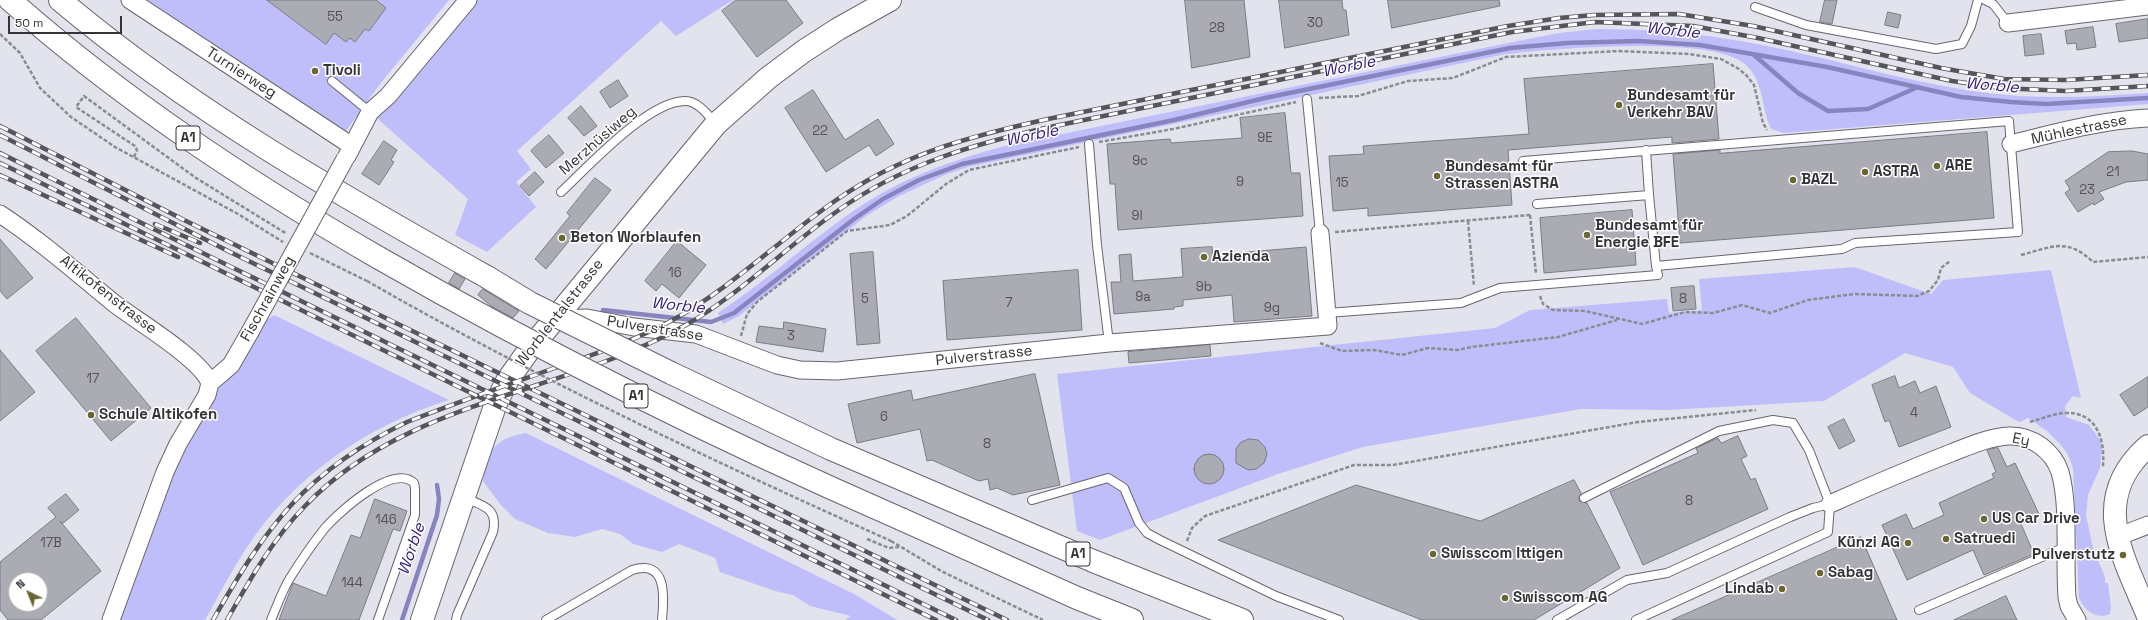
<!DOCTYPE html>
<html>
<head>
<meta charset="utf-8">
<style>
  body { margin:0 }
  #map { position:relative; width:2148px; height:620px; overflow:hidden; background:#e2e3ec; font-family:"Space Grotesk",sans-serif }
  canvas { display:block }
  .north { position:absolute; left:8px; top:572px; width:40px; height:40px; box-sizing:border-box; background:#fff; border:1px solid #adadaf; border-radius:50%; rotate:317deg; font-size:11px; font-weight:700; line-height:16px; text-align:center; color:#333337 }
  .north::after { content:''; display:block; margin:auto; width:14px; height:18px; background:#696632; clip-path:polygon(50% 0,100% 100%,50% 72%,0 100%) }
  .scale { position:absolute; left:8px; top:16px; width:114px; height:18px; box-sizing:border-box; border:2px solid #333337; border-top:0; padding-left:5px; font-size:12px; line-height:14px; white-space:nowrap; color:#333337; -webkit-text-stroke:3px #fff; paint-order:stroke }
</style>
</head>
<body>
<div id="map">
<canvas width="2148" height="620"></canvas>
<div class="north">N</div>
<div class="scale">50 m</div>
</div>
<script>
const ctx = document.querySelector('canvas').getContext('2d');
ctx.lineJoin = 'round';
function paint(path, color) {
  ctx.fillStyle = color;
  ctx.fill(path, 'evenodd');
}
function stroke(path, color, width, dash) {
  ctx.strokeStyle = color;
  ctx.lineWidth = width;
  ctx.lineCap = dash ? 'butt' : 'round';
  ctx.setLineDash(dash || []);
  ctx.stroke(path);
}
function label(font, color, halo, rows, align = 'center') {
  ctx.font = font + ' "Space Grotesk",sans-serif';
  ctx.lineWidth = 3;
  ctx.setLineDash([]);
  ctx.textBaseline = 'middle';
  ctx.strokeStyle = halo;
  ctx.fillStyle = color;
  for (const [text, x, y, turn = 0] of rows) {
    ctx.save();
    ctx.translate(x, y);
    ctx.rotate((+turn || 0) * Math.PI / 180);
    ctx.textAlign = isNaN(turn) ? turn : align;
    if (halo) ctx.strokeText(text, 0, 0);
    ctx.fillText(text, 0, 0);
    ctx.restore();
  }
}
paint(new Path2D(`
  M130,0H449L380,84L341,138Z
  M468,0H733L676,36L661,21L517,151L531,169L516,182L536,207L487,252L455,235L468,199L370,112Z
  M1596,29C1641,29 1684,32 1728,39C1813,52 1894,80 1979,92C2035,100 2092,97 2148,93V104L1784,133L1771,129C1761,107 1764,82 1746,65C1714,34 1552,49 1506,54L968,167L947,174L899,196L866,216L739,316L723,324L718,313C762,284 800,249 842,219C895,180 950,160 1013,144L1513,42L1559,33Z
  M1855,267L1931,294L1943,280L2051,270L2081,398L2073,396L2065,406L2066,417L2089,425L2100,440L2102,448L2100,468L2088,495L2086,515L2093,548L2105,577V583H2108L2111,607L2110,614C2096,620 2084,610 2079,598L2073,468L2068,455L2062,446L2047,431L2028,418L2020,422L2017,421L1970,393L1953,367L1905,353L1824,401L1668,410L1581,409L1363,447L1278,474L1100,540L1077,531L1057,374L1495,328L1530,310L1667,299L1669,313L1702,310L1699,279Z
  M274,315L449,400C368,425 295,475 247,547C232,570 219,595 205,620H112L165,472L250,332Z
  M526,433L854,594L897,620H845L851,616L810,606L793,595L775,591L720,572L715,558L679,544L662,552L633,544L620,534L602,529L575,537L548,533L515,519L500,504L483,481C488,449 494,439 526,433Z`), '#c0befa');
stroke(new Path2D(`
  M1754,55L1798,93L1828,111L1868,109L1918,87
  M603,310L711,322L734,313L854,219L883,199L919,180L962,164L1174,120L1265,98L1510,48L1567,43L1638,41L1700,45L1827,67L1961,97L2011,102L2046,104L2148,98
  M402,620L437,515L439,499L437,485`), '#8884bf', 4.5);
const building = new Path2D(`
  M267,0H376L386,8L369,31L365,29L355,42L350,38L346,42L334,33L326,44Z
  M736,0H786L803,23L757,57L722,11Z
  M1185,0H1244L1250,57L1192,68Z
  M1279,0H1342L1343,10H1346L1349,35L1285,48Z
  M1388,0H1499L1500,6L1392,28Z
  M1825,0H1837L1832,24L1820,22Z
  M1888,12L1901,15L1898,28L1885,25Z
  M2148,19V38L2119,42L2116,24Z
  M2093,27L2096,47L2077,50L2076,43L2067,44L2065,31Z
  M2041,34L2044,54L2025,56L2023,36Z
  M1713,64L1719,139L1672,143V137L1508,150L1512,205L1368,216V208L1333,211L1329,156L1364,154L1363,146L1529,134L1524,79Z
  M618,80L628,96L610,108L600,92Z
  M813,90L845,140L878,119L894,144L876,156L869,145L826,172L785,108Z
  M581,106L597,126L584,136L568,118Z
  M1285,113L1291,173H1300L1303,216L1118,230L1115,184H1110L1107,144L1170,139L1171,143L1242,138L1240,118Z
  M1987,132L1994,218L1680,243L1673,154L1720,150V153Z
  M549,135L564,153L546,168L531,151Z
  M384,141L397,150L391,160L394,162L379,185L362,174Z
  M2132,151L2148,154V180L2126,182L2099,192L2104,199L2094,205L2093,203L2078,212L2065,193L2070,189L2065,181L2108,152Z
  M535,172L544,182L529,196L520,186Z
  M595,178L611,190L546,269L535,259L570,216L567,213Z
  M1632,210L1636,265L1544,273L1540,218Z
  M0,239L33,278L7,299L0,291Z
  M677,241L706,265L679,298L662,284L656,291L645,281Z
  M1212,247L1213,255L1306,247L1312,316L1234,322L1232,295L1183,300V306L1174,307V309L1114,314L1111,282H1121L1119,255L1131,254L1133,281L1183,277L1181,249Z
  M873,252L880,343L857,345L850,254Z
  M1078,270L1082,330L947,340L943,281Z
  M455,273L465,279L459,289L449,283Z
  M1694,286L1696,309L1673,311L1671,288Z
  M483,289L519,311L513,318L491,306L478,295Z
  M76,318L151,408L111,441L36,351Z
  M784,322L826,329L823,352L756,342L759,326L783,329Z
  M1210,345L1211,356L1129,363L1128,352Z
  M0,350L35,392L0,421Z
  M1035,374L1060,485L1013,495L997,488L990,490L988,479L979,481L932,460L927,461L920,429L857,443L848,404L911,390L913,400Z
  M1895,376L1899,388L1915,381L1920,393L1936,386L1951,427L1899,447L1889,420L1885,422L1872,385Z
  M2148,377V407L2134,416L2120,395Z
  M1844,419L1855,441L1839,449L1828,427Z
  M1738,436L1747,456L1741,459L1751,480L1755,478L1768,509L1643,565L1610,492L1698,453L1696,448L1718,438L1721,443Z
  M1249,439L1258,440L1265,447L1267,454L1264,463L1256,469L1248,470L1236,463V449L1240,443Z
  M1998,448L2007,467L2015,463L2040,516L2021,524L2034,554L1984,575L1973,550L1907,580L1882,525L1906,514L1913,529L1944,515L1939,503L1994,478L1992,474L1996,472L1987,450Z
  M1194 469a15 15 0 1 1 30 0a15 15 0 1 1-30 0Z
  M1574,480L1581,493L1579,497V501L1587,503L1620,568L1534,620H1422L1218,540L1356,485L1480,521Z
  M66,494L79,510L62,524L60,521L101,571L41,620H8L0,610V562L56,517L48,508ZM16,580H40V604H16Z
  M375,499L407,511L400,531L393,529L359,620H279L293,583L326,596L351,535L360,538Z
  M1861,537L1897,620H1672Z
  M2006,596L2017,620H1954Z`);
paint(building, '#ababb4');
stroke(building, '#7b7b84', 1);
const service = new Path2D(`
  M1985,0L1993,4L2008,23
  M1755,7L1806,25L1936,49L1962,44L1971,26L1978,0
  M332,81L370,112
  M1307,99L1320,233
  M1089,144L1097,245L1109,343
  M1646,150L1649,195
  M1523,161L2009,121L2018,232L1855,243L1842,249L1656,266L1649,195L1537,204
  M561,192C588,167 648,101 685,101C698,101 708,115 716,124
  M1327,313L1461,303L1500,288L1658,275L1656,266
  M1584,498L1719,431L1773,420L1793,423L1809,450L1830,504L1828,532L1636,620
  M1032,500L1108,478L1124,488L1139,523L1147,533L1160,540L1276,596L1339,620
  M1919,610L2065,547
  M271,620C277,606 282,591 290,578C300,562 313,543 325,528C339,512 393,463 414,483L415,488V515L378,620
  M456,620L457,615L493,532C498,508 484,506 465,498
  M546,620L632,570C668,559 664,598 662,620
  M1557,620L1627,580L1667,573L1790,517L1813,508L1830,504`);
const minor = new Path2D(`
  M130,0L352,146
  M2008,23L2148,6
  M2011,144C2055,133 2102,120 2148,118
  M347,156L370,112L388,96L468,0
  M0,214C41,241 77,273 115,304C137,321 201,359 210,383
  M562,319L587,318L634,327L696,334L777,365L800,370L837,371L1109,343L1328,326L1320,233
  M1830,504C1870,486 1910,469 1951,453C1969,446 1989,437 2009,436C2032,435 2053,451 2060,472C2070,507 2064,559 2067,597L2069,606L2077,620
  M2117,537L2148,525
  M111,620L165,472L178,444L207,395L210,383L231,365L250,332`);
const secondary = new Path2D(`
  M2148,446C2088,499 2123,556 2148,616
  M422,620L496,403L507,381L529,350L716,124L768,78L804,51L838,29L890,0`);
const motorway = new Path2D(`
  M10,0C123,100 249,183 379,258
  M60,0C192,111 337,193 487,277
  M671,373L831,449L1093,561L1242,620
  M901,519L1077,598L1132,620`);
stroke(service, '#66666f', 10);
stroke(minor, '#66666f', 19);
stroke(secondary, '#66666f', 24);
stroke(motorway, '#66666f', 24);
stroke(new Path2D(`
  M0,34L20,53L40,88L71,117L115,147L238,214L283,242
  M1319,98L1358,96L1408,81L1453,78L1506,57L1619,51L1689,54L1721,59L1739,69L1747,76L1754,85L1763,123L1767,130
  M1099,142L1173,129L1296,102
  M134,157L137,150L135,146L76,107L84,96L196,178L287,234
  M1530,215L1536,274
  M1468,221L1474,286
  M1335,232L1530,215
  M310,253L367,281
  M2021,255C2052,247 2067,237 2093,262L2148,257
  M1540,296L1543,304L1553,310L1585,311L1642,324L1685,312L1713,313L1742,305L1770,313L1808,300L1855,294L1917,296L1929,291L1938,280L1941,268L1950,261
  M741,336L747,314L757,302L847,231L890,225L907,216L946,184L969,170L1079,147
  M1320,343L1342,351L1374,350L1402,355L1428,348L1458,350L1471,347L1558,337L1617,320
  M2030,422C2041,419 2052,414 2064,413C2096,411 2105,438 2103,465L2105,467
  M867,539L889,548L899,547
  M891,541L943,572L1043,620
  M1187,541L1192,528L1205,516L1354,465H1393L1638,422L1756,410`), '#8b8c92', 2.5, [4, 2]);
stroke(service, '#fff', 8);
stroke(minor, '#fff', 17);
stroke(secondary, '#fff', 22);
stroke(motorway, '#fff', 22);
const rail = new Path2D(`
  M0,126L186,221L1007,620
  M0,135L228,251L988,620
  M0,153L178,241L956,620
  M0,163L936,620
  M0,175L178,257
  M155,224L200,243
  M213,620C267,525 306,471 407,422C458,402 510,384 563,365C599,353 635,340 669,322C729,290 777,242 832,203C901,154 967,137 1048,119L1508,26L1559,18L1594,15L1679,14L1753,26L1941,68L2004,79L2066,80L2148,75
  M227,620C250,579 273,539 305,506C406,400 563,394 686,325C740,294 785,248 836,212C901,165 973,144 1050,127L1512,32L1595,22L1693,26L1758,38L1952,81L2001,88L2066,91L2148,86`);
stroke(rail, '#55565b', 4.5);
stroke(rail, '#fff', 3, [9]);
const minorBridge = new Path2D(`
  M250,332L345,159`);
const motorwayBridge = new Path2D(`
  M379,258C548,355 722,441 901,519
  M487,277L530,303L671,373`);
stroke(minorBridge, '#66666f', 19, []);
stroke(motorwayBridge, '#66666f', 24, []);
stroke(new Path2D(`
  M367,281C536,378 713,461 891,541`), '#8b8c92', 2.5, [4, 2]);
stroke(minorBridge, '#fff', 17);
stroke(motorwayBridge, '#fff', 22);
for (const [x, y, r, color] of [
  [315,71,4,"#696632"],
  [1619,105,4,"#696632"],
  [1937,166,4,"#696632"],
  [1865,172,4,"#696632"],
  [1437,176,4,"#696632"],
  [1793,180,4,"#696632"],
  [1587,235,4,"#696632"],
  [562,238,4,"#696632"],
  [1204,257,4,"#696632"],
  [91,415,4,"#696632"],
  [1984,519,4,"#696632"],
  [1946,539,4,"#696632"],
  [1908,543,4,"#696632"],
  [1433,554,4,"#696632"],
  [2123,555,4,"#696632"],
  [1820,573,4,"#696632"],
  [1782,589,4,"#696632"],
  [1505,598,4,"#696632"]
]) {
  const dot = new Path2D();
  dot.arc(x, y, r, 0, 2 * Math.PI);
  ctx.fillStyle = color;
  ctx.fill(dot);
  stroke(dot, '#fff', 1.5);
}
label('13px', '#515156', null, [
  ["55",335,17],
  ["30",1315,23],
  ["28",1217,28],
  ["22",820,131],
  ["9E",1265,138],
  ["9c",1140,161],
  ["21",2113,172],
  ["9",1240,182],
  ["15",1342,183],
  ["23",2087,190],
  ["9l",1137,216],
  ["16",675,273],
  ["9b",1204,287],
  ["9a",1143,297],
  ["5",865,299],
  ["8",1683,299],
  ["7",1009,303],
  ["9g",1272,308],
  ["3",791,336],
  ["17",93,379],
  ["4",1914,413],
  ["6",884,417],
  ["8",987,444],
  ["8",1689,501],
  ["146",386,520],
  ["17B",51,543],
  ["144",352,583]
]);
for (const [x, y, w] of [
  [188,138,24],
  [636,396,24],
  [1078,554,24]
]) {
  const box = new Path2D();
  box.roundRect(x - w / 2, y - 12, w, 24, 3);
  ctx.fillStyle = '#fff';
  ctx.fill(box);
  stroke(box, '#333337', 1);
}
label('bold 14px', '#333337', null, [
  ["A1",188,138],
  ["A1",636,396],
  ["A1",1078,554]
]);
label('bold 15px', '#333337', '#fff', [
  ["Tivoli",323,71],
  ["Bundesamt für",1627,96],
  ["Verkehr BAV",1627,113],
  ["ARE",1945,166],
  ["Bundesamt für",1445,167],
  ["Strassen ASTRA",1445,184],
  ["ASTRA",1873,172],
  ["BAZL",1801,180],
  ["Bundesamt für",1595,226],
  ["Energie BFE",1595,243],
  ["Beton Worblaufen",570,238],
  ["Azienda",1212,257],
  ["Schule Altikofen",99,415],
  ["US Car Drive",1992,519],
  ["Satruedi",1954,539],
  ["Künzi AG",1900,543,"right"],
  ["Swisscom Ittigen",1441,554],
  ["Pulverstutz",2115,555,"right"],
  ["Sabag",1828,573],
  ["Lindab",1774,589,"right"],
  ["Swisscom AG",1513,598]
], 'left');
label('15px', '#333337', '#fff', [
  ["Turnierweg",241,73,33],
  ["Mühlestrasse",2079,130,-12],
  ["Merzhüsiweg",598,141,-41],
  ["Altikofenstrasse",108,295,38],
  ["Fischrainweg",268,299,-61],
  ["Worblentalstrasse",560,313,-52],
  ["Pulverstrasse",655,329,9],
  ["Pulverstrasse",984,356,-6],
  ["Ey",2021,440,12]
]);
label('italic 16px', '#2f1774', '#fff', [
  ["Worble",1673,31,6],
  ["Worble",1349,67,-12],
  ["Worble",1992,86,5],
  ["Worble",1032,136,-12],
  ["Worble",678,306,6],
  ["Worble",412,549,-71]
]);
</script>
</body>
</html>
